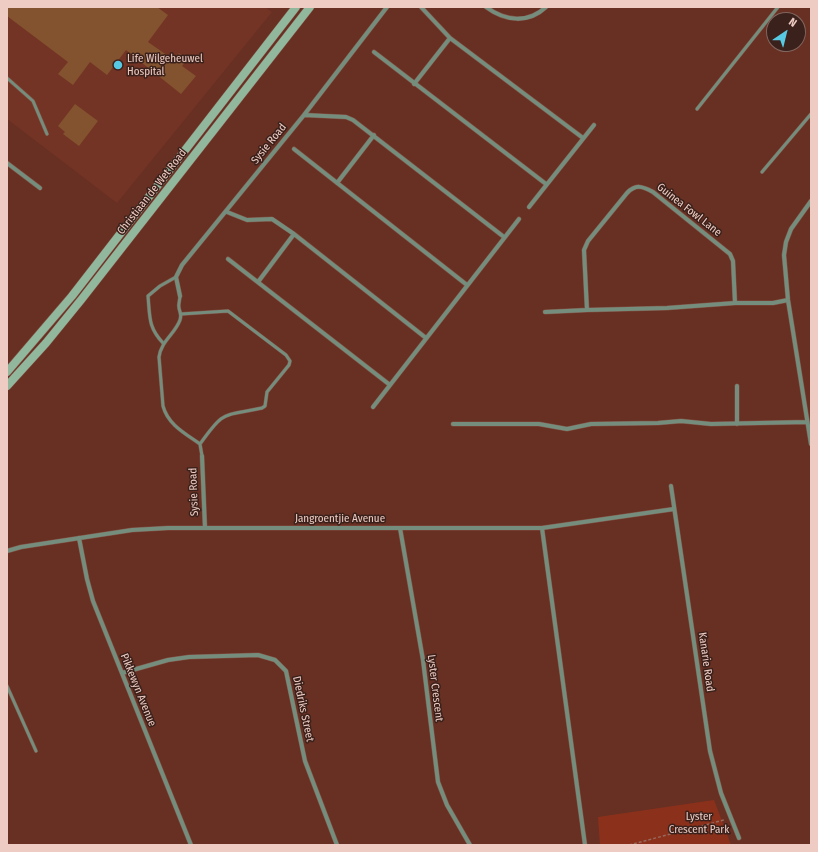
<!DOCTYPE html>
<html>
<head>
<meta charset="utf-8">
<style>
  body { margin:0 }
  #map { position:relative; width:818px; height:852px; overflow:hidden; background:#673023; font-family:"Fira Sans Condensed",sans-serif }
  canvas { display:block }
  .frame { position:absolute; inset:0; border:8px solid #eeccc3; pointer-events:none }
  .north { position:absolute; left:766px; top:12px; width:40px; height:40px; box-sizing:border-box; background:#3a211b; border:1px solid #82655e; border-radius:50%; rotate:35deg; font-size:11px; font-weight:700; line-height:16px; text-align:center; color:#eeccc3 }
  .north::after { content:''; display:block; margin:auto; width:14px; height:18px; background:#57c9e2; clip-path:polygon(50% 0,100% 100%,50% 72%,0 100%) }
</style>
</head>
<body>
<div id="map">
<canvas width="818" height="852"></canvas>
<div class="frame"></div>
<div class="north">N</div>
</div>
<script>
const ctx = document.querySelector('canvas').getContext('2d');
ctx.lineJoin = 'round';
function paint(path, color) {
  ctx.fillStyle = color;
  ctx.fill(path, 'evenodd');
}
function stroke(path, color, width, dash) {
  ctx.strokeStyle = color;
  ctx.lineWidth = width;
  ctx.lineCap = dash ? 'butt' : 'round';
  ctx.setLineDash(dash || []);
  ctx.stroke(path);
}
function label(font, color, halo, rows, align = 'center') {
  ctx.font = font + ' "Fira Sans Condensed",sans-serif';
  ctx.lineWidth = 3;
  ctx.setLineDash([]);
  ctx.textBaseline = 'middle';
  ctx.strokeStyle = halo;
  ctx.fillStyle = color;
  for (const [text, x, y, turn = 0] of rows) {
    ctx.save();
    ctx.translate(x, y);
    ctx.rotate((+turn || 0) * Math.PI / 180);
    ctx.textAlign = isNaN(turn) ? turn : align;
    if (halo) ctx.strokeText(text, 0, 0);
    ctx.fillText(text, 0, 0);
    ctx.restore();
  }
}
paint(new Path2D(`
  M7,7H265L272,12L117,203L7,119Z`), '#733425');
paint(new Path2D(`
  M714,800L731,845H600L598,817Z`), '#8b311b');
paint(new Path2D(`
  M7,7H157L168,15L148,42L174,60L179,53L187,60L182,66L196,76L181,94L126,50L107,75L90,62L73,85L58,74L68,62L7,16Z
  M75,104L98,121L79,146L63,134L65,132L58,126Z`), '#83522f');
const service = new Path2D(`
  M7,78L33,101L47,134
  M697,109L778,7
  M762,172L811,114
  M180,296C180,300 178,304 179,308C180,313 182,315 180,320C175,334 161,341 159,357L163,406C168,425 186,434 200,444
  M181,314L228,311L286,355L290,361L289,365L267,392L265,406L262,408C222,417 225,409 200,444L202,456
  M163,343C148,327 150,317 148,296L160,286L176,277
  M7,686L36,751`);
const minor = new Path2D(`
  M421,7L450,38L583,138
  M486,7C505,21 528,24 546,7
  M374,52L546,184
  M414,84L450,38
  M304,115L346,117L353,120L504,237
  M294,149L467,285
  M7,163L40,188
  M337,183L374,135
  M811,201L791,229L786,242L784,255L788,300L811,444
  M529,207L594,125
  M227,212L247,220L272,219L294,234L258,282
  M294,234L426,338
  M228,259L390,385
  M180,296L176,277L182,265L304,115L387,7
  M735,303L667,308L587,310L584,250L588,241L627,193C636,184 642,186 653,192L730,254L733,261L735,303H773L788,300
  M545,312L587,310
  M737,386V424
  M373,407L519,219
  M453,424H539L567,429L591,424L658,423L681,421L711,424L807,422
  M202,456L205,528
  M671,486L710,751L721,793L739,838
  M400,528L423,660L438,782L447,805L470,845
  M542,528L585,845
  M79,538L87,579L93,601L191,845
  M7,551L21,547L132,530L168,528H542L674,509
  M122,673L168,660L189,657L258,655L275,660L286,671L305,761L337,845`);
const secondary = new Path2D(`
  M7,372L72,296L296,7
  M7,386L46,343L81,300L310,7`);
stroke(service, '#824f43', 4);
stroke(minor, '#824f43', 5);
stroke(secondary, '#824f43', 9);
stroke(new Path2D(`
  M629,845L724,820`), '#98695d', 1.5, [3, 2]);
stroke(service, '#758d7c', 3);
stroke(minor, '#758d7c', 4);
stroke(secondary, '#91b79c', 8);
for (const [x, y, r, color] of [
  [118,65,5,"#57c9e2"]
]) {
  const dot = new Path2D();
  dot.arc(x, y, r, 0, 2 * Math.PI);
  ctx.fillStyle = color;
  ctx.fill(dot);
  stroke(dot, '#3a211b', 1.5);
}
label('11px', '#eeccc3', '#3a211b', [
  ["Life Wilgeheuwel",127,59],
  ["Hospital",127,72]
], 'left');
label('11px', '#eeccc3', '#3a211b', [
  ["Sysie Road",269,144,-51],
  ["Christiaan de Wet Road",152,192,-52],
  ["Guinea Fowl Lane",689,210,38],
  ["Sysie Road",194,492,-92],
  ["Jangroentjie Avenue",340,519],
  ["Kanarie Road",706,662,82],
  ["Lyster Crescent",435,688,83],
  ["Pikkewyn Avenue",138,690,68],
  ["Diedriks Street",303,709,78]
]);
label('11px', '#ebccc4', '#3a211b', [
  ["Lyster",699,817],
  ["Crescent Park",699,830]
]);
</script>
</body>
</html>
